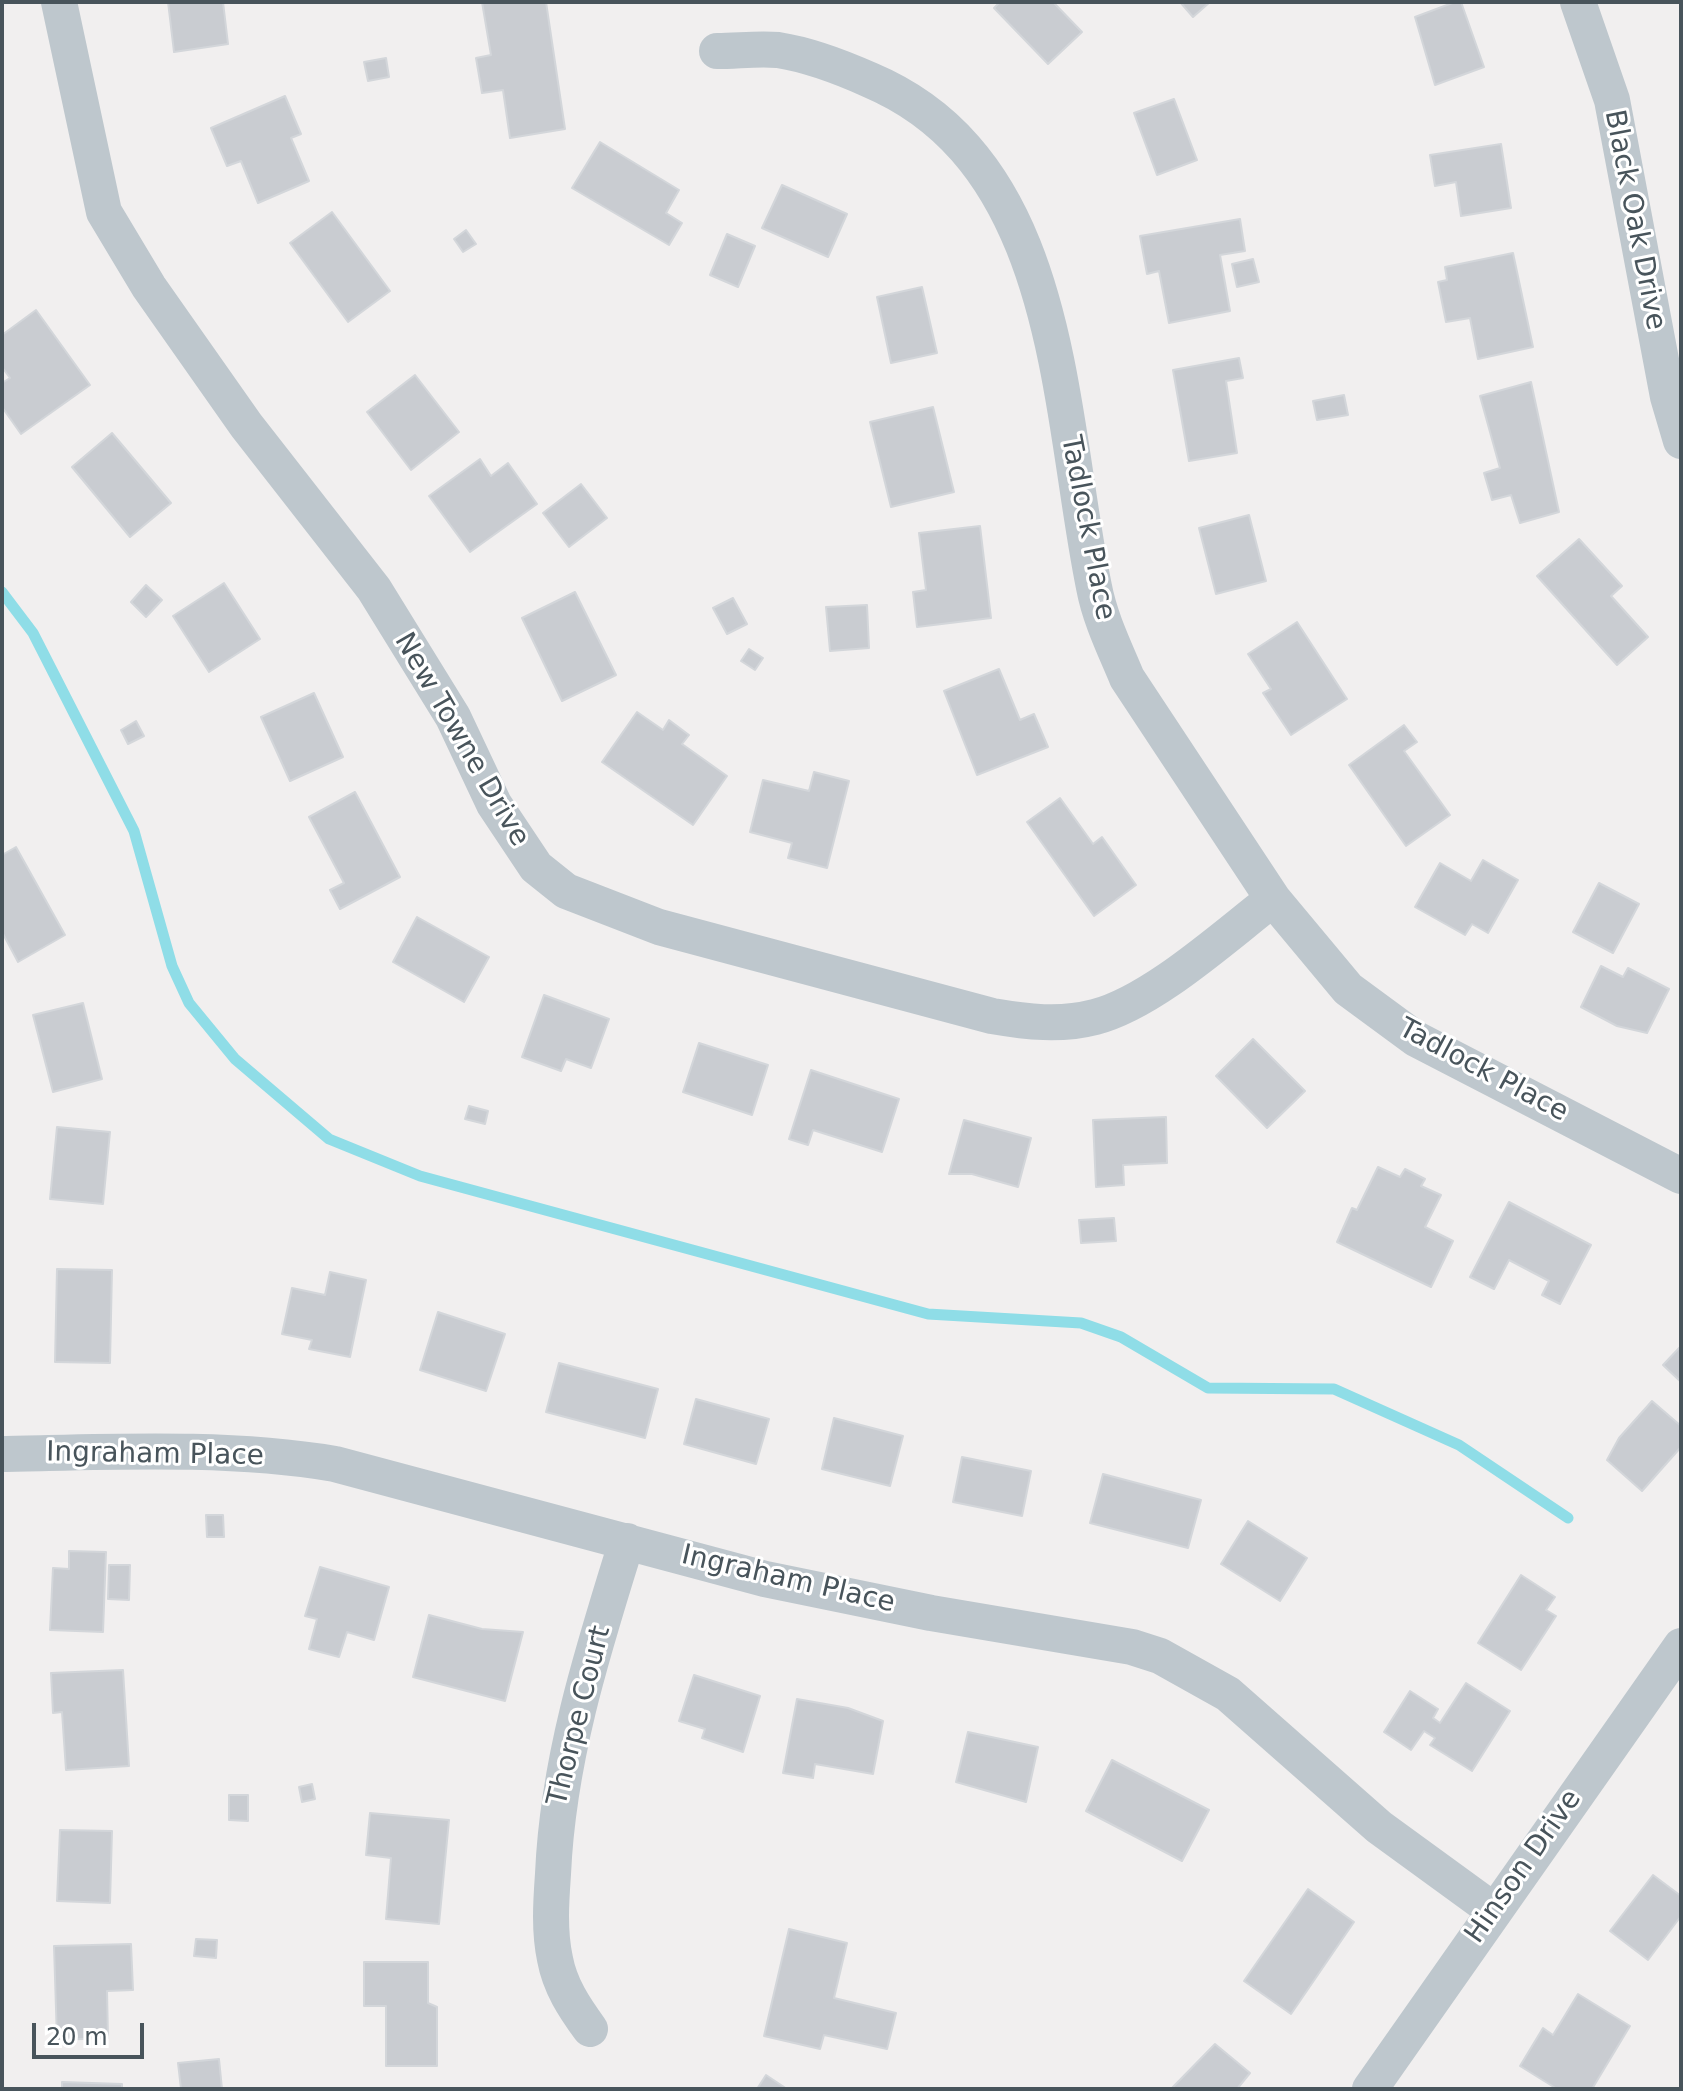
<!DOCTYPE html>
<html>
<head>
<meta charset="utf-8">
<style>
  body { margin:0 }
  #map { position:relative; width:1683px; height:2091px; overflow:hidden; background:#f1efef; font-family:"DejaVu Sans",sans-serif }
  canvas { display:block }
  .frame { position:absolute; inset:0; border:4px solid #48545b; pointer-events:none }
  .scale { position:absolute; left:32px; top:2023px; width:112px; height:36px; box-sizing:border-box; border:4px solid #48545b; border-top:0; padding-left:10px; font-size:24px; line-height:28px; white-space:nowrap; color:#48545b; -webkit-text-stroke:6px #fff; paint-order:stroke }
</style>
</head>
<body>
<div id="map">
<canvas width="1683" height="2091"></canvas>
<div class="frame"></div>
<div class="scale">20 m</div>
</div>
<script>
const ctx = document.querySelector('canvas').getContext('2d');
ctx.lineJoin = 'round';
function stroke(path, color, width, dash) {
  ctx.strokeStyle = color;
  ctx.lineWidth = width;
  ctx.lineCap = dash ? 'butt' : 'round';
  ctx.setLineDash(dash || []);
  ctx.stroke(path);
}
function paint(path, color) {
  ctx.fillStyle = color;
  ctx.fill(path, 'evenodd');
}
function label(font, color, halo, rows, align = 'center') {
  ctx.font = font + ' "DejaVu Sans",sans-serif';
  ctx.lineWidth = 6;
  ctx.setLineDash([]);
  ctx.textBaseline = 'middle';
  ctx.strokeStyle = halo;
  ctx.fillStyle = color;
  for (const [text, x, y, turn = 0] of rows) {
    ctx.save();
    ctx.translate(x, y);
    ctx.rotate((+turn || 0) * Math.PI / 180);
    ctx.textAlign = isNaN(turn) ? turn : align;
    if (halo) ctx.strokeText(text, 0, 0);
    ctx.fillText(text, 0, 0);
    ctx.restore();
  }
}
stroke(new Path2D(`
  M2,592L33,633L134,831L172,966L189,1003L235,1059L329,1139L420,1176L928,1314L1081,1323L1121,1337L1208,1388L1334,1389L1459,1445L1568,1518`), '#8fdde7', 11);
const building = new Path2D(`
  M168,2H223L228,44L174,52Z
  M482,2H546L565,129L510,138L503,90L482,93L476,58L491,55Z
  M1000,2H1053L1082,32L1048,64L994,8Z
  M1180,2H1210L1193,17Z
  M1455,2H1461L1484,67L1435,85L1415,17Z
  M386,58L389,77L368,81L364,62Z
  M285,96L301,134L291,138L309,181L258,203L241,161L227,166L211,128Z
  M1174,99L1197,160L1157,175L1134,113Z
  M600,142L679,190L666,213L682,223L669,245L572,188Z
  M1501,144L1511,208L1461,216L1456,182L1435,186L1430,155Z
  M782,185L847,214L828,257L762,228Z
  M332,212L390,291L348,322L290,243Z
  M1240,219L1245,251L1220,255L1230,311L1169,323L1159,271L1147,274L1140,236Z
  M466,230L476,244L463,252L454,239Z
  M727,234L755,246L738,287L710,275Z
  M1513,253L1533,347L1478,359L1470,318L1446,322L1438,282L1447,280L1445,267Z
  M1253,259L1259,282L1237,287L1232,264Z
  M922,287L937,353L891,363L877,297Z
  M36,310L90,385L21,434L2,407V383L10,378L2,367V335Z
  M1239,358L1243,378L1226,381L1237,453L1189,461L1173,370Z
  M415,375L459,432L411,470L367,412Z
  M1531,382L1559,512L1520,523L1511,495L1492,500L1484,473L1500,468L1480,396Z
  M1344,395L1348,415L1317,420L1313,401Z
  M933,407L954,492L891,507L870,422Z
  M112,433L171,503L130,537L72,467Z
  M480,459L491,476L508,463L537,504L470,552L429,496Z
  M581,484L607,518L569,547L543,513Z
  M1249,515L1266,581L1216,594L1199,528Z
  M980,526L991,618L917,627L913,592L926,590L919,533Z
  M1579,539L1622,586L1611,596L1648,637L1617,665L1537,576Z
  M224,583L260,639L209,672L173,616Z
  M146,585L162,600L146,617L131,602Z
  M575,592L616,675L562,701L522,618Z
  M733,598L747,624L727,634L713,608Z
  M867,605L869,648L830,651L826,607Z
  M1297,622L1347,699L1291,735L1263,693L1271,689L1248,654Z
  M749,649L763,658L755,670L741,661Z
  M999,669L1020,720L1034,714L1048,747L977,775L944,691Z
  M314,693L343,757L290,781L261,717Z
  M637,712L663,730L669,720L689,735L682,744L727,776L693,825L602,762Z
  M136,721L144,736L128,744L121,730Z
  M1404,725L1417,742L1404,751L1450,815L1406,846L1349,765Z
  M814,772L849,781L827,868L788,858L792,843L750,832L763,780L809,791Z
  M355,792L400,877L340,909L330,890L344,883L309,817Z
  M1060,798L1093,844L1102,837L1136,885L1094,916L1027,822Z
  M16,847L65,935L18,962L2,932V855Z
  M1483,860L1518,880L1488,933L1472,924L1465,935L1415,907L1440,863L1471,881Z
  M1599,883L1639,904L1613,953L1573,932Z
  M417,917L489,957L464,1002L393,962Z
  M1601,966L1623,977L1628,968L1669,989L1647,1033L1617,1026L1581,1007Z
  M544,995L609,1019L591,1068L566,1059L561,1071L522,1057Z
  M83,1003L102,1079L53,1092L33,1015Z
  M1253,1039L1305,1091L1267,1128L1216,1076Z
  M699,1043L768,1065L752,1115L683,1092Z
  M811,1070L899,1099L882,1152L813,1130L808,1145L789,1139Z
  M469,1106L488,1111L485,1124L465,1119Z
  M1166,1117L1167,1163L1123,1165L1124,1185L1096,1187L1093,1120Z
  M964,1120L1031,1138L1018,1187L972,1174H949Z
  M57,1127L110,1132L103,1204L50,1199Z
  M1378,1167L1400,1177L1405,1169L1425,1179L1421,1186L1441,1195L1425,1227L1453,1241L1431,1287L1337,1242L1352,1208L1357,1210Z
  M1509,1202L1591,1245L1560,1304L1542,1295L1549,1281L1509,1260L1494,1289L1470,1277Z
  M1114,1218L1116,1241L1081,1243L1079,1220Z
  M57,1269L112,1270L110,1363L55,1362Z
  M330,1272L366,1280L350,1357L309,1349L312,1340L282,1334L292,1288L325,1295Z
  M438,1312L505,1334L486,1391L420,1370Z
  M1681,1346V1382L1663,1365Z
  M559,1363L658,1389L645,1438L546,1412Z
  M696,1399L769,1419L756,1464L684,1444Z
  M1652,1401L1681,1426V1447L1642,1491L1607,1460L1619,1438Z
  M834,1418L903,1436L890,1486L822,1469Z
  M962,1457L1031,1471L1022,1516L953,1502Z
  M1103,1474L1201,1500L1188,1548L1090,1523Z
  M206,1515H223L224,1537H207Z
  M1248,1521L1307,1558L1280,1601L1221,1564Z
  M69,1551L106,1552L103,1632L50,1630L53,1568L69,1569Z
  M109,1565H130L129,1600L108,1599Z
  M320,1567L389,1587L374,1640L347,1632L339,1657L309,1649L317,1619L305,1616Z
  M1521,1575L1555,1597L1546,1610L1556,1616L1521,1670L1478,1643Z
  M429,1615L482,1629L523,1632L505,1701L413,1677Z
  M123,1670L129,1766L66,1770L62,1712L53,1713L51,1673Z
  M694,1675L760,1696L743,1752L702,1738L705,1729L679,1721Z
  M1466,1683L1510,1711L1472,1771L1430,1745L1435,1738L1424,1731L1411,1750L1384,1732L1410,1691L1438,1709L1433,1718L1440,1723Z
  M797,1699L848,1708L883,1721L873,1774L815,1764L813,1778L783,1773Z
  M968,1732L1038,1747L1026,1802L956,1782Z
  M1112,1760L1209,1810L1182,1861L1086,1811Z
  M312,1784L315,1799L302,1802L299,1787Z
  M229,1795H248V1821L229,1820Z
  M370,1813L449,1820L439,1924L386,1919L391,1858L366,1855Z
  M60,1830L112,1831L110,1903L57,1901Z
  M1653,1875L1681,1896V1916L1648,1960L1610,1931Z
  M1308,1889L1354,1922L1291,2014L1244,1981Z
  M789,1929L847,1943L834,1998L896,2013L887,2049L824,2035L820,2049L764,2036Z
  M196,1939L217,1940L216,1958L194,1956Z
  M131,1944L133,1990L107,1991L108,2038L57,2040L54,1946Z
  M364,1962H428V2003L437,2007V2066H386V2006H364Z
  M1578,1994L1630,2026L1592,2089H1557L1520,2066L1543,2028L1553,2035Z
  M1215,2044L1250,2073L1237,2089H1171Z
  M219,2059L222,2089H181L178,2063Z
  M766,2075L787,2089H757Z
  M62,2082L122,2084V2089H62Z`);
paint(building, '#c9ccd1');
stroke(building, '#d3d6da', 2);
stroke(new Path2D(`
  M59,2L104,212L149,287L246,425L374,589L453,717L494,804L536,867L566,891L659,927L992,1016C1027,1022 1060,1026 1095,1017C1153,1002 1226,935 1273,899
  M1578,2L1612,100L1668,397L1681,441
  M717,51C737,51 759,48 778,50C810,55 841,67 870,80C1064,162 1058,412 1094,587C1100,619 1115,649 1127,678L1273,899L1348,989L1416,1039L1681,1176
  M2,1454C112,1452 226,1446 335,1464L765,1579L931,1613L1132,1647L1160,1656L1228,1694L1379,1827L1493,1910
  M590,2029C574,2007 560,1986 555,1959C549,1931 551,1902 553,1874C558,1759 593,1650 627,1541
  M1370,2089L1681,1646`), '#bec7cd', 36);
label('28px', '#48545b', '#fff', [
  ["Black Oak Drive",1634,220,79],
  ["Tadlock Place",1087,528,79],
  ["New Towne Drive",461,740,60],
  ["Tadlock Place",1483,1071,28],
  ["Ingraham Place",155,1455,1],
  ["Ingraham Place",788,1580,13],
  ["Thorpe Court",580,1716,-76],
  ["Hinson Drive",1524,1867,-55]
]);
</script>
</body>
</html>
